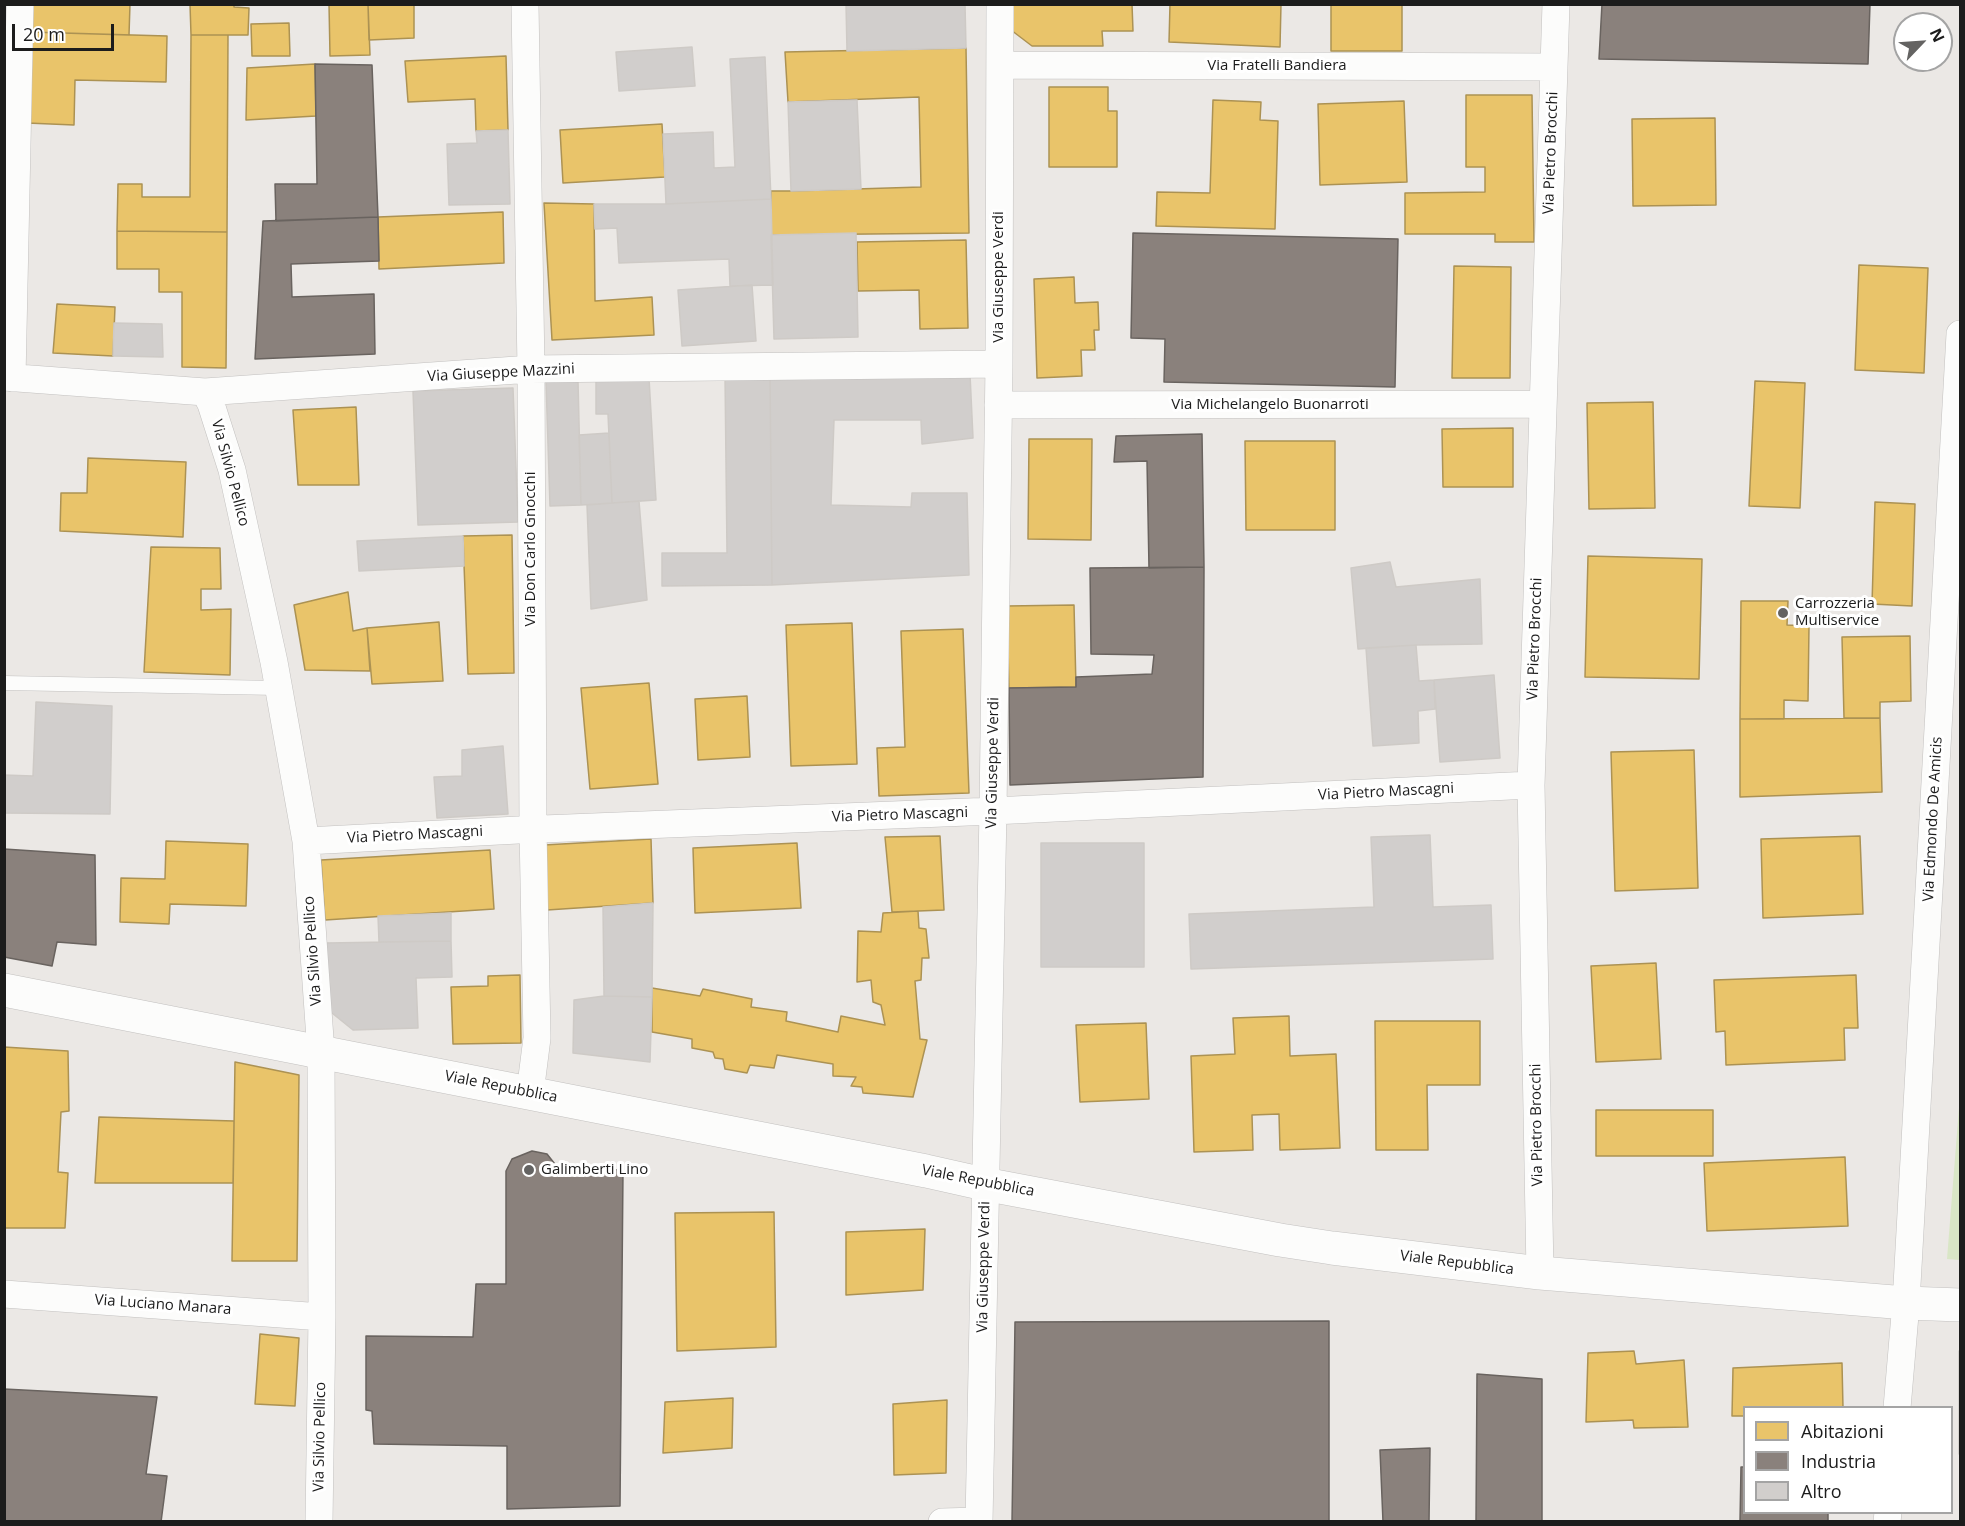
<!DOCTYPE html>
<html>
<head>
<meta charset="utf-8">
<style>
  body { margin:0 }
  #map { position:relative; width:1965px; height:1526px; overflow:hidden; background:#ebe8e5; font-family:"Open Sans",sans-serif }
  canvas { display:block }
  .frame { position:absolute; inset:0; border:6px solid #1c1c1c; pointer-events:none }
  .legend { position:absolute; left:1743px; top:1406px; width:210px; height:108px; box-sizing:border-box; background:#fff; border:2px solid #a4a4a4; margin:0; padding:8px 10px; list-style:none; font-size:18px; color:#1c1c1c }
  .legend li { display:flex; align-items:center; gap:12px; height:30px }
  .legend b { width:30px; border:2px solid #a4a4a4 }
  .north { position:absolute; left:1893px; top:12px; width:60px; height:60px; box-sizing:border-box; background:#fff; border:2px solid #a4a4a4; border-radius:50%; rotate:65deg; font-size:16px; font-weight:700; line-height:24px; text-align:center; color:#1c1c1c }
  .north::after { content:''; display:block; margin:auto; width:21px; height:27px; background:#646362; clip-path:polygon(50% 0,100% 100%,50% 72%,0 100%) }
  .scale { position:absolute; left:12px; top:24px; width:102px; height:27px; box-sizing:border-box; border:3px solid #1c1c1c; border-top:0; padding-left:8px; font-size:18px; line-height:21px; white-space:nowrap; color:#1c1c1c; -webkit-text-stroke:4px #fff; paint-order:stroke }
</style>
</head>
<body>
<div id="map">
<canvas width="1965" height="1526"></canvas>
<div class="frame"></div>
<ul class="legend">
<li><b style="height:16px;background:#e9c46a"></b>Abitazioni</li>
<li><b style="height:16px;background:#8a817c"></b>Industria</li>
<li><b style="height:16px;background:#d1cecc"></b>Altro</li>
</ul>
<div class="north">N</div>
<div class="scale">20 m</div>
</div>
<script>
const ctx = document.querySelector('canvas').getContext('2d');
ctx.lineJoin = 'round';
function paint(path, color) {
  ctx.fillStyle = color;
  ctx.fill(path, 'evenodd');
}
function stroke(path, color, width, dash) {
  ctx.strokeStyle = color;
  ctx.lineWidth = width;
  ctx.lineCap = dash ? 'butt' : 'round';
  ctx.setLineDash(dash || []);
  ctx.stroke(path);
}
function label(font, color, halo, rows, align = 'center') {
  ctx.font = font + ' "Open Sans",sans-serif';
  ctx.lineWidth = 6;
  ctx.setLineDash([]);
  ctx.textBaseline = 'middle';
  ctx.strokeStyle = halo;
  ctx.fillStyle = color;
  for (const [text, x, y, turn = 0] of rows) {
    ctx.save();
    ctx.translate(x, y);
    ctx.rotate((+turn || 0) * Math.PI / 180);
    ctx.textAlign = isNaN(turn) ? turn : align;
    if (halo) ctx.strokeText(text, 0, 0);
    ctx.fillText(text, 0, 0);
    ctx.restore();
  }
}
paint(new Path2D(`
  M1960,1095V1260L1947,1259Z`), '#d9e6c6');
const homes = new Path2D(`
  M30,4H130L129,35L29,32Z
  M190,4H234V7L249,8L248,35H191Z
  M329,4H368L370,55L330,56Z
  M368,4H414V38L369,40Z
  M1012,4H1132L1133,31H1102L1103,46H1032L1011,30Z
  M1170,4H1281L1280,47L1169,42Z
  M1331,4H1402V51H1331Z
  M289,23L290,56H252L251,24Z
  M29,32L167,36L166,82L75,80L74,125L27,123Z
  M191,35H228L227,232L117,231L118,184H142V197H190Z
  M966,48L969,233L771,235V191H791L921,187L919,97L788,102L785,52Z
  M506,56L508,130L476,131L475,99L408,102L405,61Z
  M315,64L316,116L246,120L247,68Z
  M1049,87H1108V111H1117V167H1049Z
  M1466,95H1532L1534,242H1495V234H1405V193L1485,192V167H1466Z
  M1213,100L1261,102L1260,120L1278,121L1275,229L1156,226L1157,192L1210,193Z
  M1404,101L1407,182L1320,185L1318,104Z
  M1715,118L1716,205L1633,206L1632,119Z
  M662,124L665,177L563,183L560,130Z
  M544,203L594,204L595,301L652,297L654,335L552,340Z
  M503,212L504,263L379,269L378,217Z
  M117,231L227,232L226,368L182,367V292H159V269H117Z
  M966,240L968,328L920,329L919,290L858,291L857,242Z
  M1859,265L1928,268L1924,373L1855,370Z
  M1454,266L1511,267L1510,378H1452Z
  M1074,277L1075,303L1098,302L1099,330H1094L1095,350H1081L1082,376L1037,378L1034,279Z
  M57,304L115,307L113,356L53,353Z
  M1755,381L1805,383L1800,508L1749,506Z
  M1653,402L1655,508L1589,509L1587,403Z
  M356,407L359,485H298L293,410Z
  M1513,428V487H1443L1442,429Z
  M1029,439H1092L1091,540L1028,539Z
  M1245,441H1335V530H1246Z
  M88,458L186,462L183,537L60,531L61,493H87Z
  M1875,502L1915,504L1912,606L1872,604Z
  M512,535L514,673L468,674L463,536Z
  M151,547L220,548L221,589H201V610L231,609L230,675L144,672Z
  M1588,556L1702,559L1699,679L1585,677Z
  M348,592L353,631L367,628L370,671L305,670L294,605Z
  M1741,601H1788L1787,625L1809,626L1808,701L1784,700V719H1740Z
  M1074,605L1076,687L1009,688L1007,606Z
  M439,622L443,681L372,684L367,628Z
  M852,623L857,764L791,766L786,625Z
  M963,629L969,793L879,796L877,748L905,747L901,631Z
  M1910,636L1911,701L1880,702V718H1844L1842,637Z
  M649,683L658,784L590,789L581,688Z
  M747,696L750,757L698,760L695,699Z
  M1880,718L1882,792L1740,797V719Z
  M1694,750L1698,888L1615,891L1611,752Z
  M940,836L944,910L892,912L885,837Z
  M1860,836L1863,914L1763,918L1761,839Z
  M651,839L653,903L547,910L544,845Z
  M166,841L248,844L246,906L170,904L169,924L120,922L121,878L165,879Z
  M797,843L801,908L695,913L693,848Z
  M490,850L494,909L325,920L321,860Z
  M918,911L919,928L926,929L929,958H922L921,980L915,981L920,1039L927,1040L913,1097L863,1093L862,1087L851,1086L856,1077L833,1076V1064L777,1055L774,1068L750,1065L747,1073L725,1069L723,1059L715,1058L713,1052L692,1048V1039L652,1032V988L700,996L703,989L752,999L751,1007L787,1012L786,1021L838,1032L841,1016L885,1025L881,1005L873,1002L871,980L857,982L858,931L881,932L883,913Z
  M1656,963L1661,1059L1596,1062L1591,966Z
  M520,975L521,1043L453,1044L451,987L488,986V976Z
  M1856,975L1858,1028H1844L1845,1060L1726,1065L1725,1031L1716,1032L1714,980Z
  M1289,1016L1290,1056L1336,1054L1340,1148L1280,1150L1279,1114L1252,1115L1253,1150L1194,1152L1191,1056L1235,1054L1233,1018Z
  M1375,1021H1480V1085H1427L1428,1150H1376Z
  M1146,1023L1149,1099L1080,1102L1076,1025Z
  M4,1047L68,1051L69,1111L61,1112L58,1172L68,1173L65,1228H4Z
  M235,1062L299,1075L297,1261H232Z
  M1596,1110H1713V1156H1596Z
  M99,1117L234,1121L233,1183H95Z
  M1845,1157L1848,1226L1707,1231L1704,1163Z
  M774,1212L776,1347L677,1351L675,1213Z
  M925,1229L923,1290L846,1295V1232Z
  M260,1334L299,1338L295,1406L255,1404Z
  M1634,1351L1636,1364L1684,1360L1688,1427L1634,1428L1633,1420L1586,1422L1588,1353Z
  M1842,1363L1843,1408H1744V1416H1732L1733,1368Z
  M733,1398L732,1448L663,1453L665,1402Z
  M947,1400L946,1473L894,1475L893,1404Z`);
paint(homes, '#e9c46a');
stroke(homes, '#ac9253', 1.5);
const industry = new Path2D(`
  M1602,4H1870L1868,64L1599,59Z
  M315,64L372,65L378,217L276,221L275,184H317Z
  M378,217L379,261L291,264L292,297L374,294L375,354L255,359L263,221Z
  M1133,233L1398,239L1395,387L1164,382L1165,339L1131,338Z
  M1202,434L1204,567L1149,568L1147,461L1114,462L1116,436Z
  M1204,567L1203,777L1010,785L1009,688L1076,687V677L1152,674L1154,655L1091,654L1090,568Z
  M4,849L95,855L96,945L57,942L52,966L4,957Z
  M532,1151L547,1154L558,1168L623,1170L620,1506L507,1509V1446L374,1444L372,1411L366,1410V1336L473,1337L476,1284H506V1171L512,1159Z
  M1329,1321V1522H1012L1015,1322Z
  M1477,1374L1542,1379V1522H1476Z
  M4,1389L157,1397L146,1474L167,1476L161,1522H4Z
  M1430,1448L1429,1522H1383L1380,1450Z
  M1741,1467H1744V1512H1828V1522H1740Z`);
paint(industry, '#8a817c');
stroke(industry, '#69635f', 1.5);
const building = new Path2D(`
  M846,4H965L966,48L847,51Z
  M692,47L695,86L619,91L616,52Z
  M765,57L771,199L666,204L663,134L713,132L714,168L735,167L730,59Z
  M857,100L861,189L791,191L788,102Z
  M508,130L510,204L449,205L447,144L477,143L476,131Z
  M771,199L773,285L730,286L729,259L619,263L617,228L595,229L594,204H666Z
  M856,233L858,337L774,339L771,235Z
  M752,285L756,341L682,346L678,290Z
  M114,323L162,324L163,357L113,356Z
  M970,374L973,438L922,444L921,420H834L831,505L911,507L912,493H967L969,575L772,585L770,375Z
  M725,375H770L772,585L662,586V553H727Z
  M649,378L656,500L612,503L608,414H596V380Z
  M578,381L581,505L550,506L546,382Z
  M513,388L518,522L418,525L413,391Z
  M609,433L612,503L581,505L579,435Z
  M639,501L647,600L591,609L587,505Z
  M463,536L464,566L359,571L357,541Z
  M1390,562L1396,587L1480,579L1482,644L1416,645L1358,649L1351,568Z
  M1416,645L1419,681L1434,680L1435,709L1418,711L1419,743L1373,746L1366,648Z
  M1494,675L1500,758L1440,762L1434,680Z
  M36,702L112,706L110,814L4,813V775L33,776Z
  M503,746L508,814L437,818L434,777L462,776V750Z
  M1430,835L1433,907L1491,905L1493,959L1191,969L1189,914L1374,907L1371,837Z
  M1041,843H1144V967H1041Z
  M653,903L652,997L604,996L603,907Z
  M451,913V941L379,942L378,916Z
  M451,941L452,977L416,978L418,1028L353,1030L327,1009L326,943Z
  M604,996L652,997L650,1062L573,1053L574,1000Z
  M1959,1351H1960V1454H1959Z`);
paint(building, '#d1cecc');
stroke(building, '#cecac6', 1.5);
const service = new Path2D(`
  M4,683L278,688`);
const minor = new Path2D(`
  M525,4L531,369L533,829L537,1038L530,1093
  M1000,65L1554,67
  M4,377L205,392L531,369L999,364
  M12,378L20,4
  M205,392L211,404L232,470L274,662L306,841L321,1053L322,1317L319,1522
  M998,405L1542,404
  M306,841L518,830L993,811L1531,785
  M1540,1273L1531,785L1556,4
  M4,1294L322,1317
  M1897,1408L1906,1303L1960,334
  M942,1522L979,1521
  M979,1522L993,811L999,364L1000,4
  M1887,1522L1888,1512`);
const tertiary = new Path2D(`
  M4,990L926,1171L984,1184L1280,1240L1332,1248L1540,1273L1906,1303L1960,1305`);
stroke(service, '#c2c0bf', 15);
stroke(minor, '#c2c0bf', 28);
stroke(tertiary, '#c2c0bf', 34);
stroke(service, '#fcfcfb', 14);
stroke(minor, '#fcfcfb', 27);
stroke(tertiary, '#fcfcfb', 33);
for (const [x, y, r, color] of [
  [1783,613,6,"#646362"],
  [529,1170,6,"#646362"]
]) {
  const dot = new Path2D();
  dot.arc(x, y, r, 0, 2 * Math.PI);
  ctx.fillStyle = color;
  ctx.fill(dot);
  stroke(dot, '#fff', 2);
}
label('15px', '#1c1c1c', '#fff', [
  ["Via Fratelli Bandiera",1277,66],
  ["Via Pietro Brocchi",1551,153,-88],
  ["Via Giuseppe Verdi",999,277,-90],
  ["Via Giuseppe Mazzini",501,373,-3],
  ["Via Michelangelo Buonarroti",1270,405],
  ["Via Silvio Pellico",230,473,75],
  ["Via Don Carlo Gnocchi",531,549,-90],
  ["Via Pietro Brocchi",1535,639,-88],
  ["Via Giuseppe Verdi",993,763,-89],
  ["Via Pietro Mascagni",1386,792,-3],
  ["Via Pietro Mascagni",900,815,-2],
  ["Via Edmondo De Amicis",1933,819,-87],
  ["Via Pietro Mascagni",415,835,-3],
  ["Via Silvio Pellico",313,951,-94],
  ["Viale Repubblica",501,1087,11],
  ["Via Pietro Brocchi",1537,1125,-91],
  ["Viale Repubblica",978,1181,11],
  ["Viale Repubblica",1457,1263,7],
  ["Via Giuseppe Verdi",984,1267,-89],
  ["Via Luciano Manara",163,1305,4],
  ["Via Silvio Pellico",320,1437,-89]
]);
label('15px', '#1c1c1c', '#fff', [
  ["Carrozzeria",1795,604],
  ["Multiservice",1795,621],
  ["Galimberti Lino",541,1170]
], 'left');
</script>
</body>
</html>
